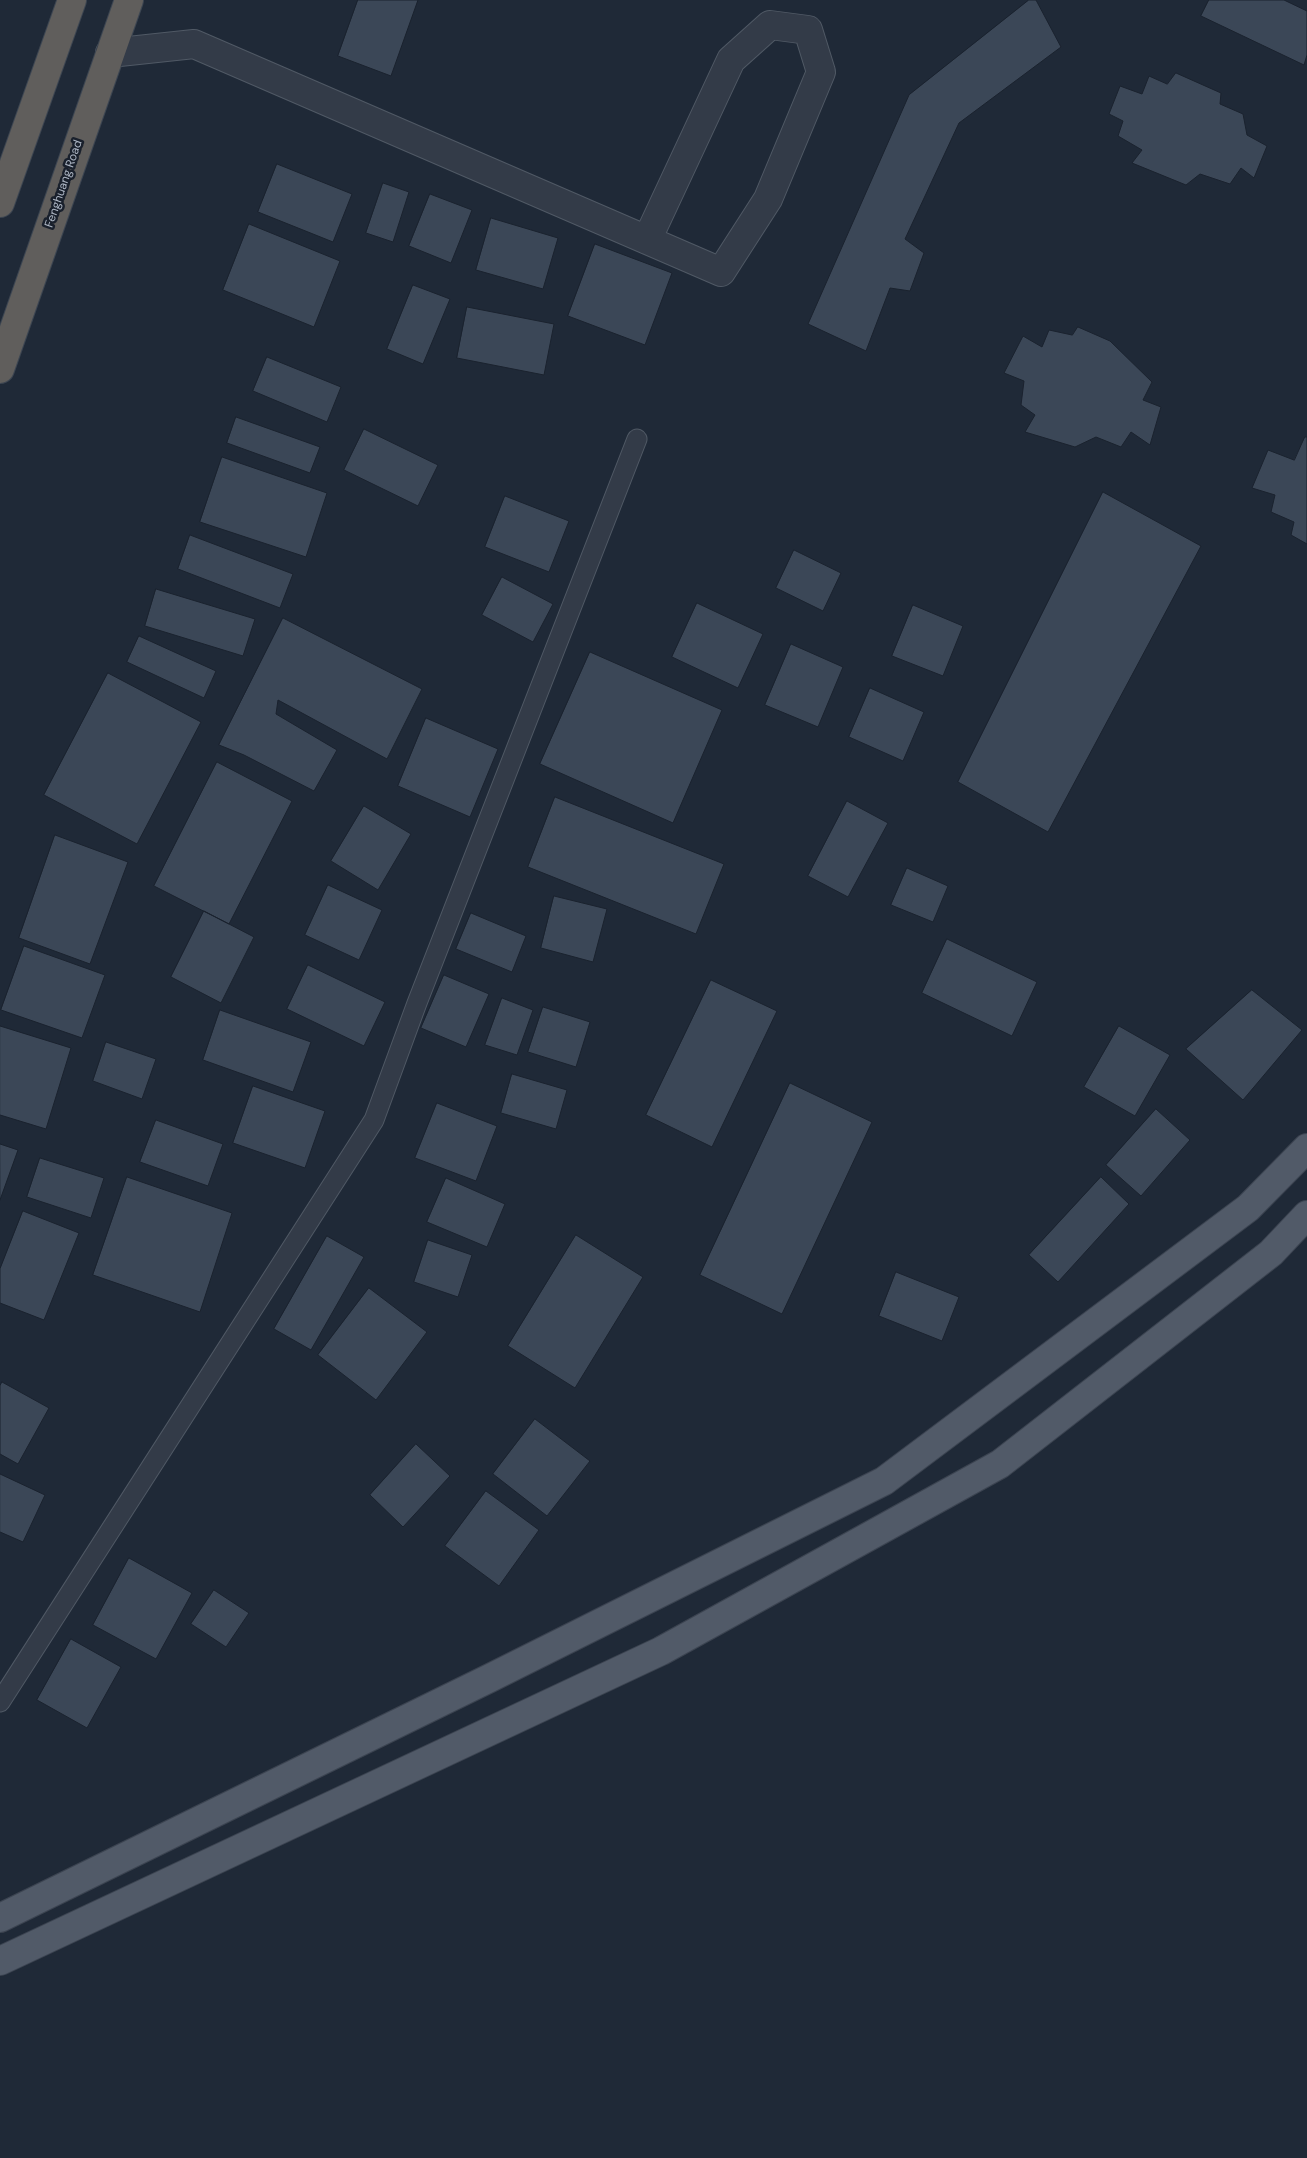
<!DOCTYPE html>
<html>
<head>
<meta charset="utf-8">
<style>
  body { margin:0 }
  canvas { display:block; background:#1f2937 }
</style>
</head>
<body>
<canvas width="1307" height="2158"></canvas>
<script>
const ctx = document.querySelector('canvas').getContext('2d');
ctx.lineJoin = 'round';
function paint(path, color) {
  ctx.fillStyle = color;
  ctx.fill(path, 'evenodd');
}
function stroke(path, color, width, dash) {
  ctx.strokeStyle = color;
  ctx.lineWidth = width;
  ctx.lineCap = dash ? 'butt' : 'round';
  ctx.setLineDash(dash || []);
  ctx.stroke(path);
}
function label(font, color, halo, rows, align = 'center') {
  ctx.font = font + ' "DM Sans",sans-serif';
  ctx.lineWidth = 5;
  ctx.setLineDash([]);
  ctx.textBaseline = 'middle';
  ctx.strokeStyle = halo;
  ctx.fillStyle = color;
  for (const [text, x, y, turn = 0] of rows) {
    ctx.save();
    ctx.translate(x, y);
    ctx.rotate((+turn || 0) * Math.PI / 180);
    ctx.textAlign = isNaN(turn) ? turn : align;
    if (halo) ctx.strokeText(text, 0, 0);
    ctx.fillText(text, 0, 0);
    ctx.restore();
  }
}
const building = new Path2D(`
  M358,0H418L391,76L338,56Z
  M1029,0H1036L1061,47L959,123L905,239L924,253L910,291L890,288L866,351L808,324L909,95Z
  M1209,0H1284L1307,11V55L1304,65L1201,16Z
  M1176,73L1221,93L1220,104L1243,114L1247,135L1267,146L1254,178L1241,168L1230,184L1200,174L1186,185L1132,163L1142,150L1118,136L1123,121L1109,114L1120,86L1142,94L1149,76L1167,84Z
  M277,164L352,194L333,242L258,212Z
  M383,183L409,192L393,242L366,233Z
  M430,194L472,210L451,263L409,246Z
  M491,218L558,238L543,289L476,270Z
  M249,224L340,261L314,327L223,290Z
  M595,244L672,273L645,345L568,316Z
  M413,285L450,299L423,364L387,349Z
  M467,307L554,324L544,375L457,358Z
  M1078,327L1110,341L1152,382L1143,400L1161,407L1150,445L1131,432L1121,447L1096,437L1075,447L1025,432L1035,415L1021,405L1024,381L1004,373L1023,336L1042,347L1049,330L1072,335Z
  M267,357L341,387L327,422L253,391Z
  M236,417L320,447L310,473L227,443Z
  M364,429L438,465L418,506L344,470Z
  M1305,437H1307V544L1291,535L1294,522L1271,512L1275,495L1252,488L1268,450L1294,460Z
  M222,457L327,493L306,557L200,522Z
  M1103,492L1201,546L1048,832L958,782Z
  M505,496L569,521L549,572L485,547Z
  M190,535L293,574L280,608L178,569Z
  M794,550L841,573L823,611L776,588Z
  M502,577L553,604L533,642L482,615Z
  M156,589L255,619L243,656L145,626Z
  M697,603L763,634L738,688L672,657Z
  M913,605L963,626L943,676L892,656Z
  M283,618L422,689L387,759L278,700L276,714L337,750L314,791L244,755L219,745Z
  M139,636L216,671L204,698L127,662Z
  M791,644L843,667L818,727L765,705Z
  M590,652L722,710L673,823L540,764Z
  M108,673L201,722L137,844L44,795Z
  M870,688L924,712L903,761L849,737Z
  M426,718L498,749L470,817L398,786Z
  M217,762L292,801L229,924L154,886Z
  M555,797L724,864L696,934L528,867Z
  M847,801L888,823L848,897L808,876Z
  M364,806L411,834L378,890L331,861Z
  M55,835L128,862L90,964L19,938Z
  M907,868L948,886L933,922L891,905Z
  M328,885L382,910L359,960L305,935Z
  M554,896L607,909L593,962L541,948Z
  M204,911L254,937L221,1003L171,977Z
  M471,913L526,936L512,972L456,949Z
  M947,939L1037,982L1012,1036L922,993Z
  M24,946L105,975L82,1038L1,1010Z
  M308,965L385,1002L364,1046L287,1009Z
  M444,975L489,994L466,1047L421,1028Z
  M711,980L777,1011L712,1147L646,1115Z
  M1252,990L1302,1030L1243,1100L1186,1049Z
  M502,998L533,1010L517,1055L485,1045Z
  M543,1007L590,1022L576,1067L528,1052Z
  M220,1010L311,1042L293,1092L203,1060Z
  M0,1026L71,1048L46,1129L0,1115Z
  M1119,1026L1170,1055L1135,1116L1084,1087Z
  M106,1042L156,1059L142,1099L93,1081Z
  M512,1074L567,1090L556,1129L501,1113Z
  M790,1083L872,1122L782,1314L700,1275Z
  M253,1086L325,1111L305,1168L233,1143Z
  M437,1103L497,1126L476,1181L415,1158Z
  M1156,1109L1190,1140L1141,1196L1106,1165Z
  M156,1120L223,1144L208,1186L140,1162Z
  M0,1144L18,1150L0,1200Z
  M40,1158L104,1178L91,1218L27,1197Z
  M127,1177L232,1213L200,1312L93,1275Z
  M1101,1177L1129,1204L1058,1282L1029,1255Z
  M446,1178L505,1204L487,1247L427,1222Z
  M23,1211L79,1233L44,1320L0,1303V1269Z
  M576,1235L643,1277L575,1388L508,1346Z
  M327,1236L364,1257L311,1350L274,1329Z
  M428,1240L472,1255L458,1297L414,1282Z
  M896,1272L959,1297L942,1341L879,1316Z
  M369,1288L427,1332L376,1400L318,1355Z
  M2,1382L49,1408L18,1464L0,1454V1386Z
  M535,1419L590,1461L547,1516L493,1474Z
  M416,1444L450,1476L403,1527L370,1495Z
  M0,1474L45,1495L23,1542L0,1532Z
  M486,1491L539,1530L499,1586L445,1546Z
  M129,1558L192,1593L156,1659L93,1625Z
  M214,1590L249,1613L226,1647L191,1624Z
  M71,1639L121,1667L87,1728L37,1700Z`);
paint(building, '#3b4757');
stroke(building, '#1a222e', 1);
const service = new Path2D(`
  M0,1702L374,1120L417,1003L637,439`);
const minor = new Path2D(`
  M110,53L194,44L721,272L768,199L821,72L808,30L770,25L731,60L647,240`);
const primary = new Path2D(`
  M0,1918L490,1678L884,1481L1248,1208L1307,1148
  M0,1961L661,1651L1000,1464L1271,1253L1307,1215`);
const trunk = new Path2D(`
  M0,203L72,0
  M0,369L129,0`);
stroke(service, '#505965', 21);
stroke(minor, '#505965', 30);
stroke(primary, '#3c4451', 30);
stroke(trunk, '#3d4652', 30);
stroke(service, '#333b48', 19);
stroke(minor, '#333b48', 28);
stroke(primary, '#515a68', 28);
stroke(trunk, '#605e5c', 28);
label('12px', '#adb6c4', '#19202c', [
  ["Fenghuang Road",64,184,-71]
]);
</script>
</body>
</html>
